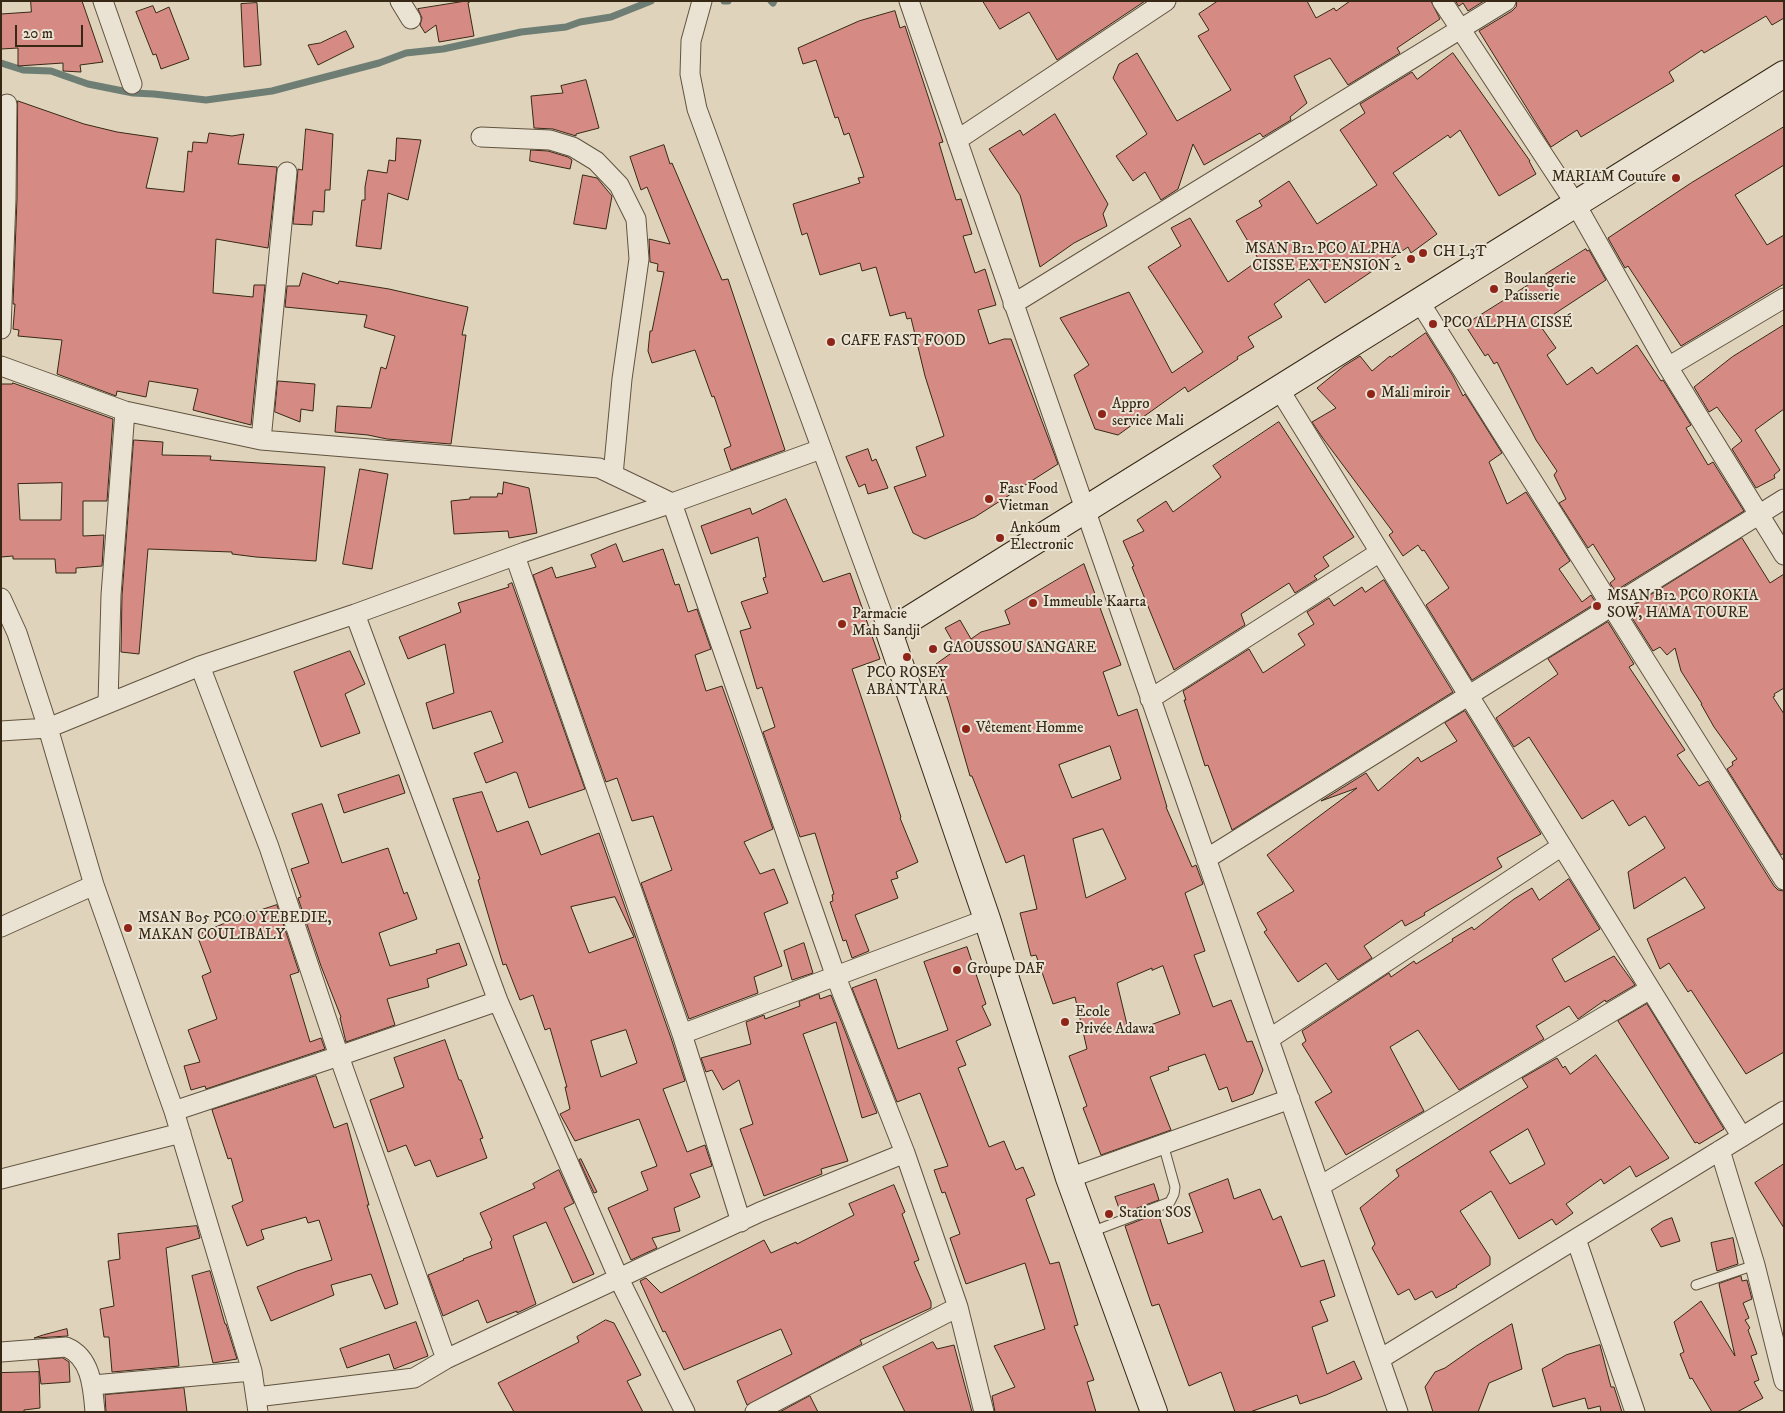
<!DOCTYPE html>
<html>
<head>
<meta charset="utf-8">
<style>
  body { margin:0 }
  #map { position:relative; width:1785px; height:1413px; overflow:hidden; background:#dfd4bb; font-family:"IM FELL DW Pica",serif }
  canvas { display:block }
  .frame { position:absolute; inset:0; border:2px solid #372816; pointer-events:none }
  .scale { position:absolute; left:15px; top:25px; width:68px; height:22px; box-sizing:border-box; border:2px solid #372816; border-top:0; padding-left:6px; font-size:15px; line-height:18px; white-space:nowrap; color:#372816; -webkit-text-stroke:4px #eae3d3; paint-order:stroke }
</style>
</head>
<body>
<div id="map">
<canvas width="1785" height="1413"></canvas>
<div class="frame"></div>
<div class="scale">20 m</div>
</div>
<script>
const ctx = document.querySelector('canvas').getContext('2d');
ctx.lineJoin = 'round';
function stroke(path, color, width, dash) {
  ctx.strokeStyle = color;
  ctx.lineWidth = width;
  ctx.lineCap = dash ? 'butt' : 'round';
  ctx.setLineDash(dash || []);
  ctx.stroke(path);
}
function paint(path, color) {
  ctx.fillStyle = color;
  ctx.fill(path, 'evenodd');
}
function label(font, color, halo, rows, align = 'center') {
  ctx.font = font + ' "IM FELL DW Pica",serif';
  ctx.lineWidth = 4;
  ctx.setLineDash([]);
  ctx.textBaseline = 'middle';
  ctx.strokeStyle = halo;
  ctx.fillStyle = color;
  for (const [text, x, y, turn = 0] of rows) {
    ctx.save();
    ctx.translate(x, y);
    ctx.rotate((+turn || 0) * Math.PI / 180);
    ctx.textAlign = isNaN(turn) ? turn : align;
    if (halo) ctx.strokeText(text, 0, 0);
    ctx.fillText(text, 0, 0);
    ctx.restore();
  }
}
stroke(new Path2D(`
  M724,1H728
  M771,1L773,3L774,1
  M1,63L23,70L51,71L88,84L133,93L154,94L206,100L272,91L379,63L406,53L443,49L521,32L566,27L580,22L611,17L651,1`), '#6e7e74', 7);
const building = new Path2D(`
  M31,1H82L103,62L80,65L81,72L63,71V63L18,66V48L1,49V14L31,12Z
  M466,1H471L468,3L474,36L439,42L436,25L425,33L420,25L422,18L418,9Z
  M983,1H1145L1057,60L1029,12L1000,29Z
  M1218,1H1307L1316,18L1334,8L1336,11L1350,1H1431L1440,19L1397,48L1400,53L1348,85L1330,58L1294,76L1307,103L1290,117L1291,120L1263,137L1260,133L1204,165L1193,144L1178,189L1161,200L1145,172L1133,181L1116,156L1147,134L1113,78L1119,64L1137,53L1177,121L1231,90L1198,36L1209,30L1199,14Z
  M1456,1H1484L1468,11L1463,3L1459,6Z
  M1517,1H1784V18L1772,25L1766,16L1704,53L1702,50L1669,72L1674,81L1581,137L1577,130L1551,147L1479,31L1512,11L1516,7Z
  M257,3L261,65L244,67L241,4Z
  M153,6L156,13L169,7L189,59L161,69L156,54L153,55L136,12Z
  M895,11L900,28L905,26L943,142L939,143L956,200L961,199L972,234L963,236L975,273L985,269L996,305L978,310L989,344L1004,339H1011L1058,464L975,517L925,539L913,533L894,487L926,476L916,447L944,436L925,376L911,318L907,319L905,312L890,316L876,267L862,271L860,263L820,275L807,233L802,235L793,204L860,183L858,178L864,177L849,133L844,135L838,117L835,118L816,60L803,64L798,48L859,21Z
  M346,31L354,47L318,65L308,45L320,43Z
  M1453,53L1530,161H1529L1536,174L1499,196L1460,130L1450,138L1448,135L1393,173L1437,234L1411,253L1408,247L1325,303L1309,279L1274,304L1282,317L1248,337L1254,347L1237,357L1238,359L1188,392L1185,387L1118,435L1095,429L1074,375L1089,365L1060,318L1129,292L1172,373L1203,352L1148,267L1181,246L1171,228L1190,218L1228,282L1259,260L1236,221L1262,206L1259,201L1289,181L1317,224L1377,185L1340,130L1365,113L1360,104L1412,72L1417,79Z
  M586,80L599,128L576,134V136L553,129L534,128L531,96L563,93L561,86Z
  M18,101L84,124L117,132L158,138L146,188L184,192L188,151L192,152L193,142L207,143L209,133L232,136L244,134L238,164L277,167L268,248L216,239L213,293L253,297L254,285H265L251,425L193,410L198,389L149,381L146,397L117,391L116,396L57,374L62,340L18,336L19,330L13,329L15,304H13L17,199Z
  M1055,114L1108,204L1103,214L1107,226L1074,243L1040,267L1020,195L989,149L1020,130L1023,135Z
  M1784,127V165L1735,195L1767,245L1784,235V284L1681,346L1628,266L1625,268L1608,238L1691,183Z
  M306,129L333,134L330,190H325L324,212L313,211L312,225L293,224L298,169L302,170Z
  M397,138L421,140L408,200L388,193L381,249L356,246L362,200H365V187L368,170L387,173L389,160L395,161Z
  M664,145L670,164L672,163L722,280L728,279L785,450L731,470L724,449L731,446L714,396L712,397L695,350L652,363L648,351L650,331H652L664,272L657,271L658,264L650,262L649,239L670,244L647,187L641,190L630,157Z
  M531,150L548,151L568,157L572,160L570,169L530,161Z
  M583,175L597,178L612,196L606,229L574,224Z
  M1586,249L1587,251L1589,250L1606,280L1539,324L1556,348L1547,355L1567,385L1592,367L1597,374L1637,345L1661,381L1663,380L1691,425L1686,428L1708,465L1713,462L1744,511L1615,591L1610,583L1615,579L1593,544L1588,548L1559,503L1566,499L1554,475L1557,471L1536,440L1497,362L1494,364L1488,354L1485,356L1465,325Z
  M303,273L338,284L339,281L389,289L468,307L462,335H466L451,444L387,439L368,435L335,432L337,406L371,408L381,367L386,369L395,336L364,327L367,315L285,307L287,286H299Z
  M1784,325V409L1755,430L1780,470L1774,475L1775,478L1756,488L1732,449L1742,441L1717,407L1709,412L1694,387L1732,357Z
  M1426,333L1453,376L1463,396L1465,394L1502,453L1489,462L1507,504L1526,492L1570,561L1559,569L1582,602L1591,595L1596,603L1472,680L1426,605L1449,588L1424,550L1422,551L1418,545L1403,556L1389,535L1393,532L1322,437L1312,422L1336,408L1317,388L1344,366L1360,356L1372,371L1390,356L1391,357Z
  M278,381L315,384L313,411L301,409L300,422L275,412Z
  M13,383L113,419L107,501H83V536L104,535L102,566L76,568V573H56L55,559H13V556L1,557V384H12ZM62,483L61,520H20L18,484Z
  M1279,422L1354,537L1323,557L1329,566L1314,576L1317,579L1295,593L1289,583L1241,614L1245,625L1174,670L1132,567L1134,566L1123,541L1144,531L1137,520L1166,501L1173,512L1221,477L1213,466Z
  M134,440L163,442L162,455L211,456L210,460L325,467L316,561L256,557L232,554V552L148,549L139,654L121,652L122,596Z
  M868,449L872,461L876,459L888,488L868,494L865,484L859,487L846,457Z
  M360,469L388,474L372,569L343,564Z
  M504,482L529,488L537,533L509,538L508,531L454,534L451,501L470,499V497H497L498,493L502,494Z
  M786,499L823,582L850,573L880,659L852,669L901,817L900,818L918,862L896,872L898,878L891,880L898,898L855,915L869,951L852,958L846,940L843,941L830,902L833,901L832,895L834,894L815,833L800,837L763,732L775,727L762,687L757,689L740,631L751,628L741,602L768,593L763,578L766,577L758,537L711,554L701,526L750,508L752,514Z
  M1742,538L1770,583L1784,574V688L1774,694L1775,696L1773,697L1784,714V853L1781,855L1727,769L1733,765L1732,762L1737,759L1714,727L1701,704H1702L1681,671L1675,648L1667,655L1660,647L1653,651L1627,610Z
  M616,544L623,562L663,549L675,585L679,584L688,612L697,609L711,649L695,655L706,691L722,686L773,829L744,842L760,874L774,869L788,903L764,913L782,966L754,977L758,993L689,1019L641,883L672,870L653,816L632,821L617,778L606,782L533,575L552,567L556,578L596,567L591,555Z
  M1084,564L1121,665L1103,672L1118,716L1137,709L1167,807H1166L1192,867L1196,865L1203,884L1185,893L1205,951L1194,955L1213,1007L1231,1000L1247,1042L1252,1041L1263,1070L1253,1094L1232,1102L1227,1087L1219,1090L1205,1054L1168,1067L1169,1070L1150,1077L1171,1130L1101,1155L1083,1108L1087,1106L1069,1056L1087,1049L1075,997L1053,1004L1036,955L1031,956L1020,913L1037,909L1024,855L1006,863L972,776H970L949,703L936,664L957,649L945,628L960,620L971,639L981,632L1010,624L1005,611ZM1110,746L1121,779L1072,798L1059,765ZM1103,829L1126,879L1086,898L1073,839ZM1163,966L1180,1014L1129,1033L1117,983L1152,968V970Z
  M1384,580L1453,692L1232,830L1208,765L1205,766L1184,700H1186L1183,691L1249,649L1263,673L1305,645L1298,634L1314,624L1307,612L1329,598L1334,606L1362,587L1365,592Z
  M512,583L585,789L529,808L517,773L515,772L486,783L474,753L503,742L491,711L433,729L426,703L454,693L445,644L408,659L399,637L461,612L458,603L509,587L508,585Z
  M1608,622L1634,664L1629,667L1685,750L1677,755L1699,786L1708,781L1774,886L1778,890L1784,891V1052L1746,1074L1691,990L1688,992L1669,963L1660,969L1647,939L1705,908L1685,877L1634,909L1628,872L1665,848L1645,816L1629,826L1613,800L1582,819L1529,737L1514,747L1496,718L1558,674L1548,659Z
  M350,651L365,684L345,694L360,733L321,747L294,672Z
  M1465,711L1541,834L1497,858L1502,867L1424,913L1425,915L1405,926L1402,920L1364,946L1372,958L1338,980L1326,963L1298,982L1264,932L1267,930L1257,913L1294,891L1267,855L1357,788L1321,801L1366,773L1378,791L1418,757L1421,762L1457,741L1445,723Z
  M399,775L405,793L344,813L338,795Z
  M482,792L497,832L528,821L541,855L599,833L671,1038L685,1081L663,1089L687,1152L705,1145L712,1166L690,1174L700,1197L674,1208L680,1231L652,1238L657,1248L631,1260L608,1208L648,1190L641,1172L657,1166L639,1119L575,1141L560,1114L570,1109L565,1087H567L550,1028L545,1030L533,995L520,1000L506,964L503,965L478,880L480,879L453,799ZM615,897L634,937L589,953L571,907ZM626,1030L637,1063L601,1077L591,1041Z
  M322,804L342,863L388,848L404,894L407,892L417,919L379,933L390,966L437,953L436,950L459,943L467,965L427,979L429,987L387,999L395,1025L346,1042L340,1018L341,1017L321,966L298,898L301,897L291,869L309,863L292,814Z
  M1569,879L1600,929L1552,959L1565,982L1614,956L1635,985L1606,1002L1605,1000L1578,1019L1569,1006L1536,1026L1544,1039L1459,1090L1418,1030L1390,1047L1424,1111L1346,1155L1315,1102L1332,1092L1302,1044L1306,1041L1302,1031L1389,973L1391,977L1414,961L1416,964L1453,941L1452,939L1472,927L1474,930L1514,899L1532,888L1539,900Z
  M277,905L299,972L290,975L310,1042L321,1038L325,1049L206,1089L205,1086L191,1090L184,1066L200,1062L188,1030L217,1019L202,976L211,972L197,935L239,917Z
  M804,943L813,973L792,980L784,951Z
  M967,947L986,1004L982,1006L991,1025L956,1041L966,1065L958,1068L989,1147L1004,1141L1016,1170L1023,1167L1035,1195L1026,1199L1050,1264L1059,1262L1078,1325L1074,1326L1094,1380L1087,1382L1096,1412H995L992,1396L1015,1387L994,1346L1045,1329L1025,1263L966,1284L950,1238L960,1234L945,1192L942,1193L934,1170L948,1166L920,1093L897,1102L852,988L876,979L898,1049L948,1030L924,962Z
  M819,994L820,999L831,995L877,1113L862,1118L836,1022L803,1034L848,1161L821,1169L822,1174L764,1196L740,1129L753,1124L739,1080L723,1090L712,1070L706,1072L701,1058L751,1044L746,1022L764,1015L765,1019L800,1006L799,1002Z
  M1647,1004L1724,1129L1699,1144L1697,1142L1695,1143L1618,1021Z
  M445,1040L459,1080H461L483,1138L480,1139L487,1158L437,1177L430,1160L415,1166L406,1145L388,1152L370,1100L404,1087L394,1058Z
  M1596,1055L1669,1158L1636,1177L1630,1166L1604,1184L1601,1179L1566,1204L1573,1213L1556,1225L1552,1219L1519,1239L1491,1191L1460,1211L1490,1257V1265L1456,1286L1457,1287L1436,1298L1432,1291L1415,1300L1409,1289L1398,1295L1372,1248L1375,1244L1360,1208L1399,1176L1396,1170L1528,1087L1522,1078L1557,1058L1563,1068L1565,1066L1570,1074ZM1528,1129L1545,1164L1510,1184L1490,1152Z
  M316,1076L334,1128L347,1123L369,1205H367L398,1304L385,1309L371,1274L331,1285L334,1295L271,1321L257,1287L297,1271L332,1260L319,1220L308,1223L306,1217L261,1230L264,1239L247,1246L232,1206L243,1201L231,1158L228,1159L212,1110Z
  M581,1159L597,1192L594,1193L579,1160Z
  M1784,1164V1228L1755,1183Z
  M559,1170L574,1203L564,1208L594,1274L573,1283L546,1222L513,1236L536,1304L517,1313V1311L487,1323L478,1300L443,1316L428,1275L464,1260L463,1259L492,1248L490,1242L492,1240L480,1213L535,1188L533,1184Z
  M1228,1179L1234,1199L1260,1189L1273,1220L1281,1216L1301,1267L1324,1260L1335,1296L1320,1301L1328,1321L1312,1327L1327,1374L1354,1361L1362,1379L1326,1395L1300,1404L1297,1395L1250,1412H1235L1221,1372L1189,1386L1159,1304L1152,1306L1125,1226L1158,1213L1168,1244L1203,1232L1189,1194Z
  M1154,1184L1159,1200L1121,1214L1115,1197Z
  M894,1185L905,1212L902,1214L919,1260L914,1262L931,1302V1308L860,1340L862,1344L747,1405L737,1381L792,1354L781,1329L684,1370L665,1331L663,1332L640,1281L646,1278L661,1293L764,1240L771,1253L796,1242L797,1244L854,1215L849,1204Z
  M1672,1218L1680,1241L1661,1247L1651,1229L1663,1221Z
  M197,1226L200,1238L166,1248L179,1366L112,1372L109,1337H104L100,1309L114,1306L108,1261L120,1259L118,1234Z
  M1733,1238L1738,1264L1717,1271L1711,1243Z
  M210,1271L225,1324H226L237,1359L213,1363L192,1276Z
  M1741,1276L1742,1281L1747,1280L1752,1299L1743,1303L1749,1318L1745,1320L1750,1328L1748,1330L1757,1354L1751,1356L1759,1380L1754,1382L1763,1398L1737,1412H1712L1692,1378L1690,1379L1680,1354L1684,1352L1674,1322L1701,1301L1735,1356L1719,1284Z
  M606,1320L614,1323L641,1375L627,1381L643,1412H514L498,1383L579,1342L577,1337Z
  M416,1322L428,1356L394,1369L389,1354L347,1368L340,1349Z
  M1512,1324L1522,1369L1489,1383L1478,1412H1433L1425,1387L1435,1372L1445,1368L1475,1347Z
  M67,1329L68,1336L34,1338L43,1335Z
  M933,1342L937,1349L954,1345L972,1412H905L883,1367Z
  M1600,1345L1611,1387H1614L1622,1412H1601L1600,1406L1588,1409L1585,1398L1553,1407L1542,1369L1566,1355Z
  M63,1358L69,1362L70,1382L41,1384L38,1360Z
  M39,1372L40,1408L24,1410V1412H1V1373Z
  M184,1388L187,1412H106L105,1395Z
  M810,1396L818,1412H780Z`);
paint(building, '#d58b84');
stroke(building, '#372816', 1);
const lane = new Path2D(`
  M1091,1232L1170,1202L1174,1194L1175,1187L1163,1144
  M1696,1285L1755,1265`);
const street = new Path2D(`
  M103,1L132,84
  M400,1L411,19
  M702,1L691,41L690,74L697,109L889,632
  M909,1L1398,1412
  M1442,1L1575,203L1668,367L1784,555
  M481,137L550,140L573,147L596,161L619,185L636,219L639,259L622,379L613,475
  M957,140L1166,1
  M1419,301L1784,880
  M1013,304L1506,1
  M1,329L6,199L7,104
  M1,366L125,411L261,440L599,468L672,503L836,977L905,1153L958,1307L984,1412
  M1668,367L1784,298
  M1279,389L1742,1137
  M261,440L287,172
  M515,556L682,1034L741,1222
  M1,598L17,633L48,728L94,885L174,1111L252,1371L258,1412
  M355,614L498,1001L619,1279L685,1412
  M200,666L269,847L339,1056L446,1359
  M1150,699L1380,552
  M108,703L111,595L125,411
  M1,731L48,728L200,666L355,614L525,552L672,503L821,449
  M1206,859L1784,499
  M1,927L94,885
  M682,1034L987,919
  M1269,1039L1562,846
  M174,1111L339,1056L498,1001
  M1720,1150L1755,1265L1784,1381
  M1069,1178L1290,1099
  M1,1179L181,1133
  M1320,1186L1650,989
  M1576,1239L1635,1412
  M1,1352L66,1347C91,1357 93,1387 95,1412
  M1380,1359L1784,1111
  M93,1385L252,1371
  M256,1397L414,1378L446,1359L760,1212L905,1153
  M755,1412L958,1307`);
const secondary = new Path2D(`
  M1154,1412L1069,1178L987,919L889,632L1784,74`);
stroke(lane, '#61533f', 11);
stroke(street, '#61533f', 21);
stroke(secondary, '#372816', 28);
stroke(lane, '#eae3d3', 9);
stroke(street, '#eae3d3', 19);
stroke(secondary, '#eae3d3', 26);
for (const [x, y, r, color] of [
  [1676,178,5,"#8f2418"],
  [1423,253,5,"#8f2418"],
  [1411,259,5,"#8f2418"],
  [1494,289,5,"#8f2418"],
  [1433,324,5,"#8f2418"],
  [831,342,5,"#8f2418"],
  [1371,394,5,"#8f2418"],
  [1102,414,5,"#8f2418"],
  [989,499,5,"#8f2418"],
  [1000,538,5,"#8f2418"],
  [1033,603,5,"#8f2418"],
  [1597,606,5,"#8f2418"],
  [842,624,5,"#8f2418"],
  [933,649,5,"#8f2418"],
  [907,657,5,"#8f2418"],
  [966,729,5,"#8f2418"],
  [128,928,5,"#8f2418"],
  [957,970,5,"#8f2418"],
  [1065,1022,5,"#8f2418"],
  [1109,1214,5,"#8f2418"]
]) {
  const dot = new Path2D();
  dot.arc(x, y, r, 0, 2 * Math.PI);
  ctx.fillStyle = color;
  ctx.fill(dot);
  stroke(dot, '#eae3d3', 2);
}
label('15px', '#372816', '#eae3d3', [
  ["MARIAM Couture",1666,178,"right"],
  ["MSAN B12 PCO ALPHA",1401,250,"right"],
  ["CISSE EXTENSION 2",1401,267,"right"],
  ["CH L3T",1433,253],
  ["Boulangerie",1504,280],
  ["Patisserie",1504,297],
  ["PCO ALPHA CISSÉ",1443,324],
  ["CAFE FAST FOOD",841,342],
  ["Mali miroir",1381,394],
  ["Appro",1112,405],
  ["service Mali",1112,422],
  ["Fast Food",999,490],
  ["Vietman",999,507],
  ["Ankoum",1010,529],
  ["Electronic",1010,546],
  ["MSAN B12 PCO ROKIA",1607,597],
  ["SOW, HAMA TOURE",1607,614],
  ["Immeuble Kaarta",1043,603],
  ["Parmacie",852,615],
  ["Mah Sandji",852,632],
  ["GAOUSSOU SANGARE",943,649],
  ["PCO ROSEY",907,674,"center"],
  ["ABANTARA",907,691,"center"],
  ["Vêtement Homme",976,729],
  ["MSAN B05 PCO O YEBEDIE,",138,919],
  ["MAKAN COULIBALY",138,936],
  ["Groupe DAF",967,970],
  ["Ecole",1075,1013],
  ["Privée Adawa",1075,1030],
  ["Station SOS",1119,1214]
], 'left');
</script>
</body>
</html>
